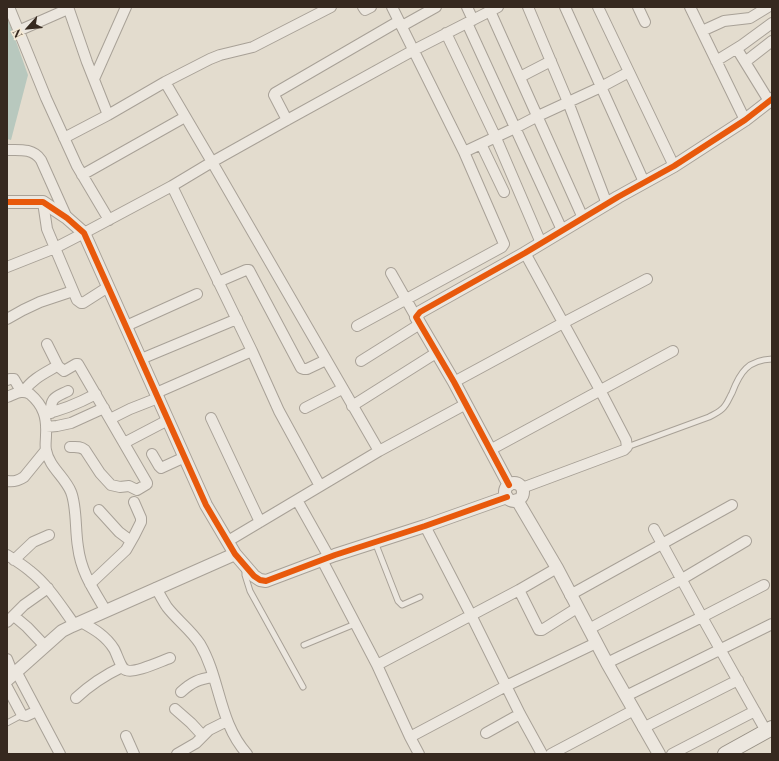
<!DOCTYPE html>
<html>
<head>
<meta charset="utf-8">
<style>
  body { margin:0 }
  #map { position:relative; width:779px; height:761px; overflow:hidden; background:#e3dcce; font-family:"Playfair Display",serif }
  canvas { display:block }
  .frame { position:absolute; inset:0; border:8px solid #36291f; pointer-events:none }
  .north { position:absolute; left:8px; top:8px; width:40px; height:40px; -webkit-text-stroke:3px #f4e9d4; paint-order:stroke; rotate:243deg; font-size:11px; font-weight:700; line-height:16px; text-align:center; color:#36291f }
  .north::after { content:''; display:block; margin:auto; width:14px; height:18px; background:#36291f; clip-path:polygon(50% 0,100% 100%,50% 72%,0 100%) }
</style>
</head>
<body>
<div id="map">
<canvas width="779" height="761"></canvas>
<div class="frame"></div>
<div class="north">N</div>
</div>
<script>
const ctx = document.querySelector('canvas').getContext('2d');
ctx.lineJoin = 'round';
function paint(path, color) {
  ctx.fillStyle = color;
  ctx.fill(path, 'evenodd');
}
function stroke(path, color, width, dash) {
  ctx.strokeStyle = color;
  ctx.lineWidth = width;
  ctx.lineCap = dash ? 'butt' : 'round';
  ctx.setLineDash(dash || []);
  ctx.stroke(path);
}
paint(new Path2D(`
  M7,16L28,75L11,140L7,139Z`), '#b8c8be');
const service = new Path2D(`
  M627,447L709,417C713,415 719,412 722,409C727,405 729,398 732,393C740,372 748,360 772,359
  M375,542L398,601L402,605L420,597
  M245,569V575L250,591L303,687
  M304,645L355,624
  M7,723L22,715`);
const minor = new Path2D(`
  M9,7L46,98L77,166L109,220
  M68,7L87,62L108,115
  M363,7L365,10L371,7
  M467,7L473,20
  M528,7L568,102L607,204
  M565,7L644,182
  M598,7L674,166
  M638,7L645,22
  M690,7L745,120
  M490,11L583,218
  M467,23L562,230
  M402,26L436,7
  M18,31L68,9
  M702,31L724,21L750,18L768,7
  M446,33L496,138L541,243
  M737,49L769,101
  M716,61L742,45L772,23
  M745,62L772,41
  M520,77L551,61
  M94,79L126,7
  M165,82L212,162L379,451
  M287,120L274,95L275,93L399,21
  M64,138L108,115L165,82L210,59L220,55L253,47L331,7
  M481,144L504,192
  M7,150C19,150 33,148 41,160L67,218
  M464,152L515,128L538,116L601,87L629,72
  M82,175L185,117
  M172,186L252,351L279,411L320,486
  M43,202L47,229L55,248L77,300L81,303H83L108,287
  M7,267L55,248L84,233L172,186L212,162L287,120L414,50L498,7
  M391,273L416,317
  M218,282L246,270H249L301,368L304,369H307L326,360
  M7,319L23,310L40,302L73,291
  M126,326L197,294
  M357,326L502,247L504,244L464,152L392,7
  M47,344L58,366
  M141,359L237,319
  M361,361L420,324
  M7,380L10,379H14L21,391
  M454,382L563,323L647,279
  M24,391C32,379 45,373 57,366L59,367L64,371L76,364H78L147,483V484L137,490L129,486L120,487L111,485L100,473L85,450C80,446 76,447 70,447
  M156,393L252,351
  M7,397C15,394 22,389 30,394C44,406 47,418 46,435C46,440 45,446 46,450C49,467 65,477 71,492C77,507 75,530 78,547C81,572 93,589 106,611
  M352,406L436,353
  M305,408L342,389
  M51,413C50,397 56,397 68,391
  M44,414C64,410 79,403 96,394
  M211,418L260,522
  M110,419L130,409L158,398
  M46,427L57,426L71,423L104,408
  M124,443L168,420
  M490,450L673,351
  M152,454L159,466L161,468L185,457
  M7,481C14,482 18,481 24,477L46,450
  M522,488L624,450L627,447L626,440L600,390L525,253
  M297,500L329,557
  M99,510L119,532L131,541
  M425,526L471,615L520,714L542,754
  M654,529L702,617L766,731
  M228,541L379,451L466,404
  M7,555C15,560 23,565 30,571C48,585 61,606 74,624
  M14,560L33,542L49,535
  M322,560L377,665L410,737L419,754
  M90,584L126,550L134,536L141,522V518L134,502
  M156,588C160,595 163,601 167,607C177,620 191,630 200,644C221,680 218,721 247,754
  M519,590L539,630H542L577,608
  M570,595L732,505
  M14,616L27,627L45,646
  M7,622L24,605L48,588
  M81,622C94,629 106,636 114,649C117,654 121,669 126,670C134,674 161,661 170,658
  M589,629L682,579L746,541
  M7,659L13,674
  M607,663L702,617L764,585
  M377,665L519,590L557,568
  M16,671L60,754
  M7,687L22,715L26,716L37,711
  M181,692C192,682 199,679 213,677
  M626,696L772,624
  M76,698C91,684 103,676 122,667
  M175,709L191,723L203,736
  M643,728L738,680
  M486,733L520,714
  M126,736L134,754
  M410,737L506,686L596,643
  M177,754L196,743L209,730L227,721
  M551,754L634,710
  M672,754L755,711`);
const tertiary = new Path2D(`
  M7,202H43L67,218L84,233L206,505L235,554L254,576L260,580L266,581L335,555L425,526L507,497
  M505 492a9 9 0 1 1 18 0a9 9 0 1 1-18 0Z
  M509,485L454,382L420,324L416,317L420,312L525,253L618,197L674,166L745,120L772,99
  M517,500L557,568L607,663L659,754
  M7,680L62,631L72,626L235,554`);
const secondary = new Path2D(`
  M725,754L772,728`);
stroke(service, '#a8a197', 7);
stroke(minor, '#a8a197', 12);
stroke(tertiary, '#a8a197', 14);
stroke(secondary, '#989186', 16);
stroke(service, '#ece7df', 5);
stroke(minor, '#ece7df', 10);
stroke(tertiary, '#ece7df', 12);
stroke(secondary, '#ece7df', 14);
stroke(new Path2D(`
  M7,202H43L67,218L84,233L206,505L235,554L254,576L260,580L266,581L335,555L425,526L507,497
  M509,485L454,382L420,324L416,317L420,312L525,253L618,197L674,166L745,120L772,99`), '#e8590c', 6);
</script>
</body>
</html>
